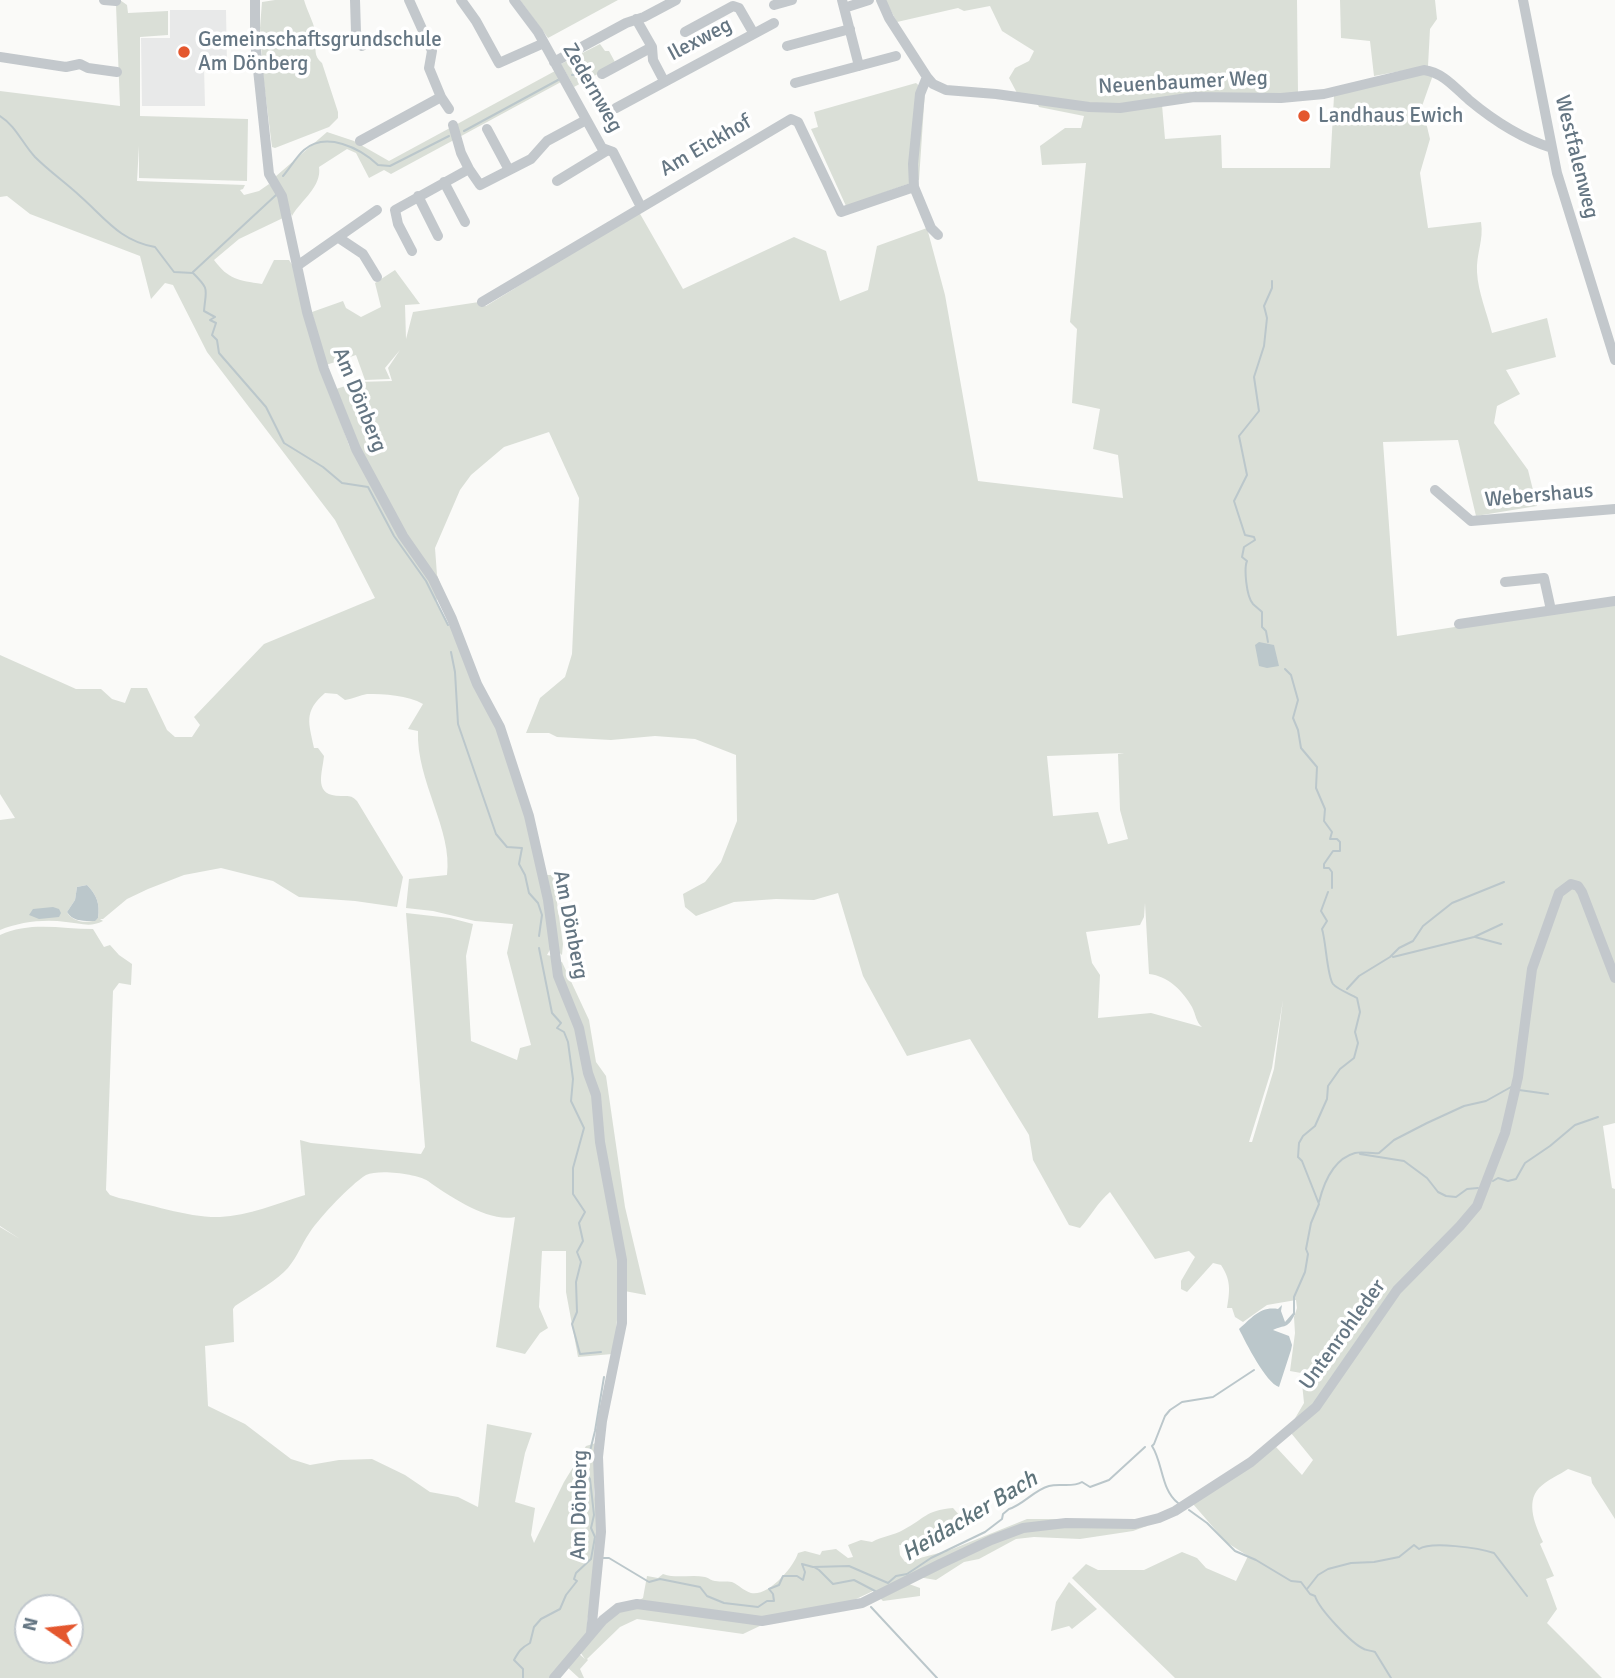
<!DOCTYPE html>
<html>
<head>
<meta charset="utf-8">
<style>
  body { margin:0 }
  #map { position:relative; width:1615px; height:1678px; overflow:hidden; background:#fafaf8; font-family:Signika,sans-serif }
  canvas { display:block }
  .north { position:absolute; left:14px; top:1594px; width:70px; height:70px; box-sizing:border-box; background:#fff; border:2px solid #c1c8cd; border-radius:50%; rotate:284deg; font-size:19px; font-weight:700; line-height:28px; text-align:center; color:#657683 }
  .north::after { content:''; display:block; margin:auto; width:24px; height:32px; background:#e4572e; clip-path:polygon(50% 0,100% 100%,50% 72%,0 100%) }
</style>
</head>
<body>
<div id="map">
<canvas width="1615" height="1678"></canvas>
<div class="north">N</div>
</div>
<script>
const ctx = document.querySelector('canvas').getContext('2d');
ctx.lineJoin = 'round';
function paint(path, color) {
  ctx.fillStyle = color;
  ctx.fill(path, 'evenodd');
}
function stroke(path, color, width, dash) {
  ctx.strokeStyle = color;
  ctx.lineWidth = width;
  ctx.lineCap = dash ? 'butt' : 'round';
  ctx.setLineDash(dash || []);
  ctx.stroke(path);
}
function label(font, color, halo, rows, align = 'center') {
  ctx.font = font + ' Signika,sans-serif';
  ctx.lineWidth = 7;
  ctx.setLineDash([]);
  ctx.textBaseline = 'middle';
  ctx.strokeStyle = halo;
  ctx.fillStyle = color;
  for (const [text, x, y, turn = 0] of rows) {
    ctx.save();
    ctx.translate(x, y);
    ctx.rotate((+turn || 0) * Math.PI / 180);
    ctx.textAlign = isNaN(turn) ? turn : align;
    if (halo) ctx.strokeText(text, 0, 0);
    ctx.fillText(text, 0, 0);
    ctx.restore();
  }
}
paint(new Path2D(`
  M170,10H226L227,66H204L205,106H142L141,38H170Z`), '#e8e9e9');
paint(new Path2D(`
  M120,0L127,5L128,13L168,11V35L140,37V116L248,119L247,181L139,178V146L137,181L245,185L243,189L240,190L244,195L259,191L269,184C279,193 280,205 283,218L239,239L214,260C229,280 238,280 262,284L274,260H289L293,266L322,370L350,448L336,389L358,382L392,381L388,368L400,350L385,368L390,379L365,380L356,355L326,365L312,312L343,301L346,308L361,317L381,307L375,283L395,270L420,304L405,305L406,339L413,312L479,302L486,306L639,212L683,289L794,237L826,251L840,301L868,290L877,246L927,228L945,295L978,481L1123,498L1118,455L1093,449L1100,409L1072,403L1077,329L1070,322L1086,163L1042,165L1040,146L1065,128H1081L1084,116L1039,107L1038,105L1017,93L1009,78L1015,68L1029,61L1034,51L1002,31L990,6L964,11L958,8L897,22L885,0H1297L1298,93L1191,94L1162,105L1165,139L1221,135L1222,168H1330L1334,96L1413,73L1433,75L1422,106L1430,139L1420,173L1428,228L1481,222C1484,240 1476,254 1477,272C1478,292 1487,313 1492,333L1547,318L1556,357L1506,370L1520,394L1497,406L1494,423L1528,470L1537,506L1476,516L1458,440L1383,442L1397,636L1615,602V1123L1603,1126L1612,1188L1615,1189V1519L1592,1483L1591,1477L1568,1469C1559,1475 1547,1480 1539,1488C1525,1503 1536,1527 1543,1542L1540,1544L1554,1576L1546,1579L1557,1609L1547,1623L1602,1678H1175L1072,1578L1086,1564L1098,1570H1144L1182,1552L1197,1558L1206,1568L1236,1581L1248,1556L1226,1542L1193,1504L1276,1447L1302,1475L1313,1460L1291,1433L1318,1410L1384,1301L1313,1404L1294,1420L1304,1403L1301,1373L1290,1371L1295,1333L1294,1317L1297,1308L1296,1300L1267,1305L1243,1322L1235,1317L1232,1308H1227C1230,1290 1231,1280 1221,1265L1213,1263L1187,1292L1181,1289V1281L1195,1257L1189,1251L1155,1259L1110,1192C1098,1202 1091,1216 1080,1228L1069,1225L1033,1160L1029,1135L970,1039L907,1056L863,976L838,893L814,900L776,899L734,902L696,916L685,907L683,894L705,882L721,862L737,821L736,755L695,739L655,736L611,740L557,737L549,733H526L540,698L565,677L572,654L579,498L549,432L504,447L471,475L460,490L435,548L437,575L444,594L435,601L454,633L497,728L544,875H553L563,944L562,955L552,946L547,955L552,956L554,963L562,962L589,1020L596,1062L606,1076L625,1207L646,1295L619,1290L616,1335L612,1354L578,1357L566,1292V1251H542L539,1307L548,1328L540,1333L525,1354L496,1347L515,1217C489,1223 449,1196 428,1181C417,1174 379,1169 366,1175C350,1185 321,1216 310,1232C301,1245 295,1262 284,1272C270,1285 251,1295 235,1306L233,1309L234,1342L205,1346L208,1406L245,1424L291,1459L310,1465L339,1460L372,1459L405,1475L430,1492L458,1497L478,1507L487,1424L532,1433L525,1453L515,1502L535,1508L531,1535L534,1543L564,1482L586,1446L596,1443L594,1492L598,1521L594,1586L587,1622L588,1633L551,1678H0V1227L20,1239L0,1226V935C30,921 62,929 93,929L104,947L110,945L119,955L132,964L131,985L119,983L113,991L106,1190L110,1195L119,1198C150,1204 189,1218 220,1217C248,1216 278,1203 305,1195L300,1140L311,1143L421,1154L425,1147L406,913L450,918L473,924L466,956L471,1041L517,1060L520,1048L531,1045L507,953L513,924L475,921L433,911L406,908L409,879L447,875C453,830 416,781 418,731L408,729L423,704C408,695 384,694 367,694C360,695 353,699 345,700L337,694L325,693C303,712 309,723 314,748H318L324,756C322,775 313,796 341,796C349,796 351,795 357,801L403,877L397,907L355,901L299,897L273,881L221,868L184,875L148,889L127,899L103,919H100L103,921C90,928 80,923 66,922C44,919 20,922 0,930V820L15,818L0,794V655L76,689H101L112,699L125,703L131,688H147L167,730L175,737H192L200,725L194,717L264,644L375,598L335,520L207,352L173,285L165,283L151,299L140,256L30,214L7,196L0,197V91L120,106L116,5ZM1124,753L1118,754L1120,810L1128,839L1108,844L1098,812L1053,816L1047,756ZM87,885C97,895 100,904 98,918C89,925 72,922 67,912L75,900L77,887ZM1145,903L1149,974C1168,976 1183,991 1192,1007C1196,1015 1196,1022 1202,1027L1151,1013L1098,1018L1100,975L1092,963L1086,932L1140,925L1144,917ZM1283,1000L1274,1069L1252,1142H1249L1272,1068ZM28,1608H70V1650H28Z
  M275,0H304C307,11 316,26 316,38C316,48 313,56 322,63L338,112V118L329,127L275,148L272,147L263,75L260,28L262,2Z
  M520,0H618L548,38Z
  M1340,0H1435L1437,19L1430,29L1428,66L1374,76L1370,41L1341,38Z
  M600,44L605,51H609L616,64L574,87L561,64Z
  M555,71L561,82L391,174L384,170L369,178L356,153L347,149L319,167C322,187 301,200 292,216L275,177L327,132L354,141L389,161Z
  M916,83L925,91L919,180L846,206L811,129L818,127L814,112Z
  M953,1508L960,1516L957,1525C935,1529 921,1547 899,1545L900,1555L905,1562L950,1550L1027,1519H1067L1147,1526L1133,1531L1080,1539L1034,1537L1016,1539L979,1559L964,1562L936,1580L918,1577L909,1584L920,1588V1596L883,1601L873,1591L854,1600L764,1624L743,1634L637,1619L620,1627L587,1659L588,1660L580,1669L584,1678H579L566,1666L578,1653L585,1659L580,1652L608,1618L643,1598L647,1576L658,1578L663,1574C677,1579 691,1574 705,1577C709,1578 712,1581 715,1581C721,1582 726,1581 732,1582C739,1585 744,1591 751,1593C768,1597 794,1567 798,1553L805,1551L820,1555L822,1551L836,1549L848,1558L853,1557L848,1545L861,1540L872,1542C882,1536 893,1536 903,1530C926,1518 924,1511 953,1508Z
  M1069,1582L1097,1609L1072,1629L1069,1626L1051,1631L1056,1602Z`), '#dadfd7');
paint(new Path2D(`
  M1259,642L1274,645L1279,666L1267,668L1259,666L1255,645Z
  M87,885C97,895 100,904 98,918L95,921C85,921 73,922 67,912L75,900L77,887Z
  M53,907L59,909L61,913L59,917L39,919L29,915L33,909Z
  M1282,1305L1281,1311L1285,1322L1293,1313L1295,1314C1287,1330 1285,1324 1273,1330L1289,1336L1292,1345L1291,1350L1279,1387C1266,1383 1246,1343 1239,1329C1252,1318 1260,1306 1278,1309Z`), '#bbc7cb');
stroke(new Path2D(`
  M572,75L582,74
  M0,116C16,126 22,143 35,157C49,171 66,183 80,196C105,218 120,241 155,247L174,272L193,273C210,290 206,288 204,311L215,317L210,320L216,323L212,335L217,340L219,353L266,407L284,443L323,467L342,483L368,487L394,536L426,581L448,625
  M464,131L558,80
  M283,176C290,168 296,157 304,150C326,131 360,148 378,165L390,166L449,136
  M193,272L276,195
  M1268,642L1266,631L1262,627V612C1259,609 1256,607 1253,604C1246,596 1244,568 1247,561L1242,557L1244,547L1255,540L1254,537L1245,535L1234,501L1247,475L1239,436L1259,411L1254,377L1264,346L1267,318L1264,306L1272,288V281
  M451,652L455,672L458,724L496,834L507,847L522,848L519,864L525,875L529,893L538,903L542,915L539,936
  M1285,669L1291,675L1298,700L1293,718L1298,730L1301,748L1317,767L1316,788L1325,809L1324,821L1332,832L1330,839H1337L1340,842V851H1333L1324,864V868H1329L1332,872V888
  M1475,937L1501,944
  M539,948L552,1013L561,1023L557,1028L564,1032L568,1042L573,1079L571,1101L584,1128L573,1168V1194L585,1212L579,1223L583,1241L577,1252L581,1262L576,1282L577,1312L572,1324L580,1354L601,1352
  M1393,957L1474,937L1502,924
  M1347,989L1359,976L1390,957L1399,948L1413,941L1423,926L1452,903L1504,882
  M1519,1090L1548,1094
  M1360,1154L1404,1161L1427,1178L1438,1192L1446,1196L1456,1197L1467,1189L1478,1188
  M1493,1181L1498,1178L1508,1181L1516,1179L1525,1163L1550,1146L1575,1125L1598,1117
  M1319,1202C1324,1182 1333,1159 1355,1153C1363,1151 1371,1154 1379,1153L1394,1140L1427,1123L1464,1106L1486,1101L1511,1087
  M1294,1314V1297L1305,1272L1308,1254L1306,1249L1311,1223L1319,1204L1302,1161L1298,1157L1299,1143L1303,1136L1315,1126L1327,1099L1328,1086L1340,1069L1354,1058L1358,1043L1355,1032L1360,1012L1357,998C1350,994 1337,989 1333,984C1327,976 1326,941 1322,929L1327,921L1321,911L1328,892
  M1178,1503C1161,1490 1163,1463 1152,1446L1154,1444L1165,1416L1170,1410L1182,1402L1213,1397L1254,1370
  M1189,1510L1207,1523L1235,1551L1256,1560L1291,1581L1301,1582L1310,1594L1315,1596C1319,1609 1352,1644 1364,1649C1365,1650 1373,1651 1375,1652L1391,1678
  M603,1558H609L649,1582L660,1579L700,1587L707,1596L724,1603L758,1607L767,1601H774L773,1594L769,1589L779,1585L783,1576H797L803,1580L805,1572L802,1564L813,1567L849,1566L888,1583L896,1576L907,1574L931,1558L985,1532L1002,1519L1003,1514L1009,1509C1023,1505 1034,1490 1049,1486C1060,1483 1072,1488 1082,1482L1090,1487L1109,1480L1145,1447
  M814,1567L819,1570L833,1584L854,1580L875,1591
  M1307,1589L1318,1575L1328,1569L1351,1563L1374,1562L1399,1557L1414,1545L1419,1549C1431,1541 1479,1548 1494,1553L1527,1596
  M871,1607L937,1678
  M523,1678V1669L514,1660C519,1651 521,1648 530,1643L534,1627L541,1619L560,1609L566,1595L577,1581L574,1579L576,1573L591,1559L595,1537L591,1528L594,1515L590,1479L585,1471L595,1431L604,1377`), '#bbc7cb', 2);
stroke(new Path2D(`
  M104,0L116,1
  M255,0V41L269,174L282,196L307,312L324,369L356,449L403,536L433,579L452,619L477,684L500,727L529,816L548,900L558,976L579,1028L588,1073L596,1095L600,1142L622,1260V1323L602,1421L598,1457L601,1532L591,1633
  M355,0L356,32L362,46
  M409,0L432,51L429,68L441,97L449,109
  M461,0L476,21L499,63L544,43
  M514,0L538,32L602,148L613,152L641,207
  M842,0L859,66
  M881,0L889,18L927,77L933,84L946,90L996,94L1089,107L1120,108L1194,97L1281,98L1324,94L1424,70C1444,73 1455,88 1469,100C1493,120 1523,139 1552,148
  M1523,0L1557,173L1615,360
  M774,5L792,0
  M844,8L869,0
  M636,19L652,47L653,60L664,81
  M685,32L733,6L739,8L754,34
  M787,46L850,29
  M0,57L66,67L80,64L88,68L117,72
  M554,62L626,23L644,17L676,0
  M602,74L652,47
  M927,77L920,94L913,164L914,187L931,228L938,235
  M795,83L896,56
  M616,108L774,23
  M453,125L461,153L469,169
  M487,129L509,170
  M360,141L441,97
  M557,181L608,150
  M444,182L465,222
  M418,196L438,236
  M339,238L363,254L377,277
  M412,251L398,224L395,210L469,169L480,185L531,159L547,141L586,120
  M297,266L377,210
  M482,302L791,119L798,122L841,212L914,187
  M1435,490L1471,521L1615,509
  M1505,582L1544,578L1551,610
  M1459,624L1615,601
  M554,1678L603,1620L618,1608L637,1604L762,1621L862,1603L940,1564L991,1540L1023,1528L1066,1523L1135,1524L1159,1518L1175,1511L1251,1462L1316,1407L1397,1290L1460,1226L1477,1206L1505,1133L1518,1077L1532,969L1559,893L1571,884L1578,886L1582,892L1615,978`), '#c3c8cc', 10);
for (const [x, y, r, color] of [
  [184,52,7,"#e4572e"],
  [1304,116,7,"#e4572e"]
]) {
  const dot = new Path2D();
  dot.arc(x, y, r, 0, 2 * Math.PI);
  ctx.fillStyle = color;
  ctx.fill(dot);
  stroke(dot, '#fff', 2.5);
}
label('21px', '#657683', '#fff', [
  ["Gemeinschaftsgrundschule",198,40],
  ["Am Dönberg",198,64],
  ["Landhaus Ewich",1318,116]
], 'left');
label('21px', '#657683', '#fff', [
  ["Ilexweg",700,40,-28],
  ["Neuenbaumer Weg",1183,83,-3],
  ["Zedernweg",592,88,60],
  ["Am Eickhof",706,146,-30],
  ["Westfalenweg",1576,157,76],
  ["Am Dönberg",359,400,68],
  ["Webershaus",1539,496,-5],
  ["Am Dönberg",570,925,79],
  ["Untenrohleder",1343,1335,-54],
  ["Am Dönberg",580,1505,-89]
]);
label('italic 23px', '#60757c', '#fff', [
  ["Heidacker Bach",970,1517,-31]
]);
</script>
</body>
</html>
